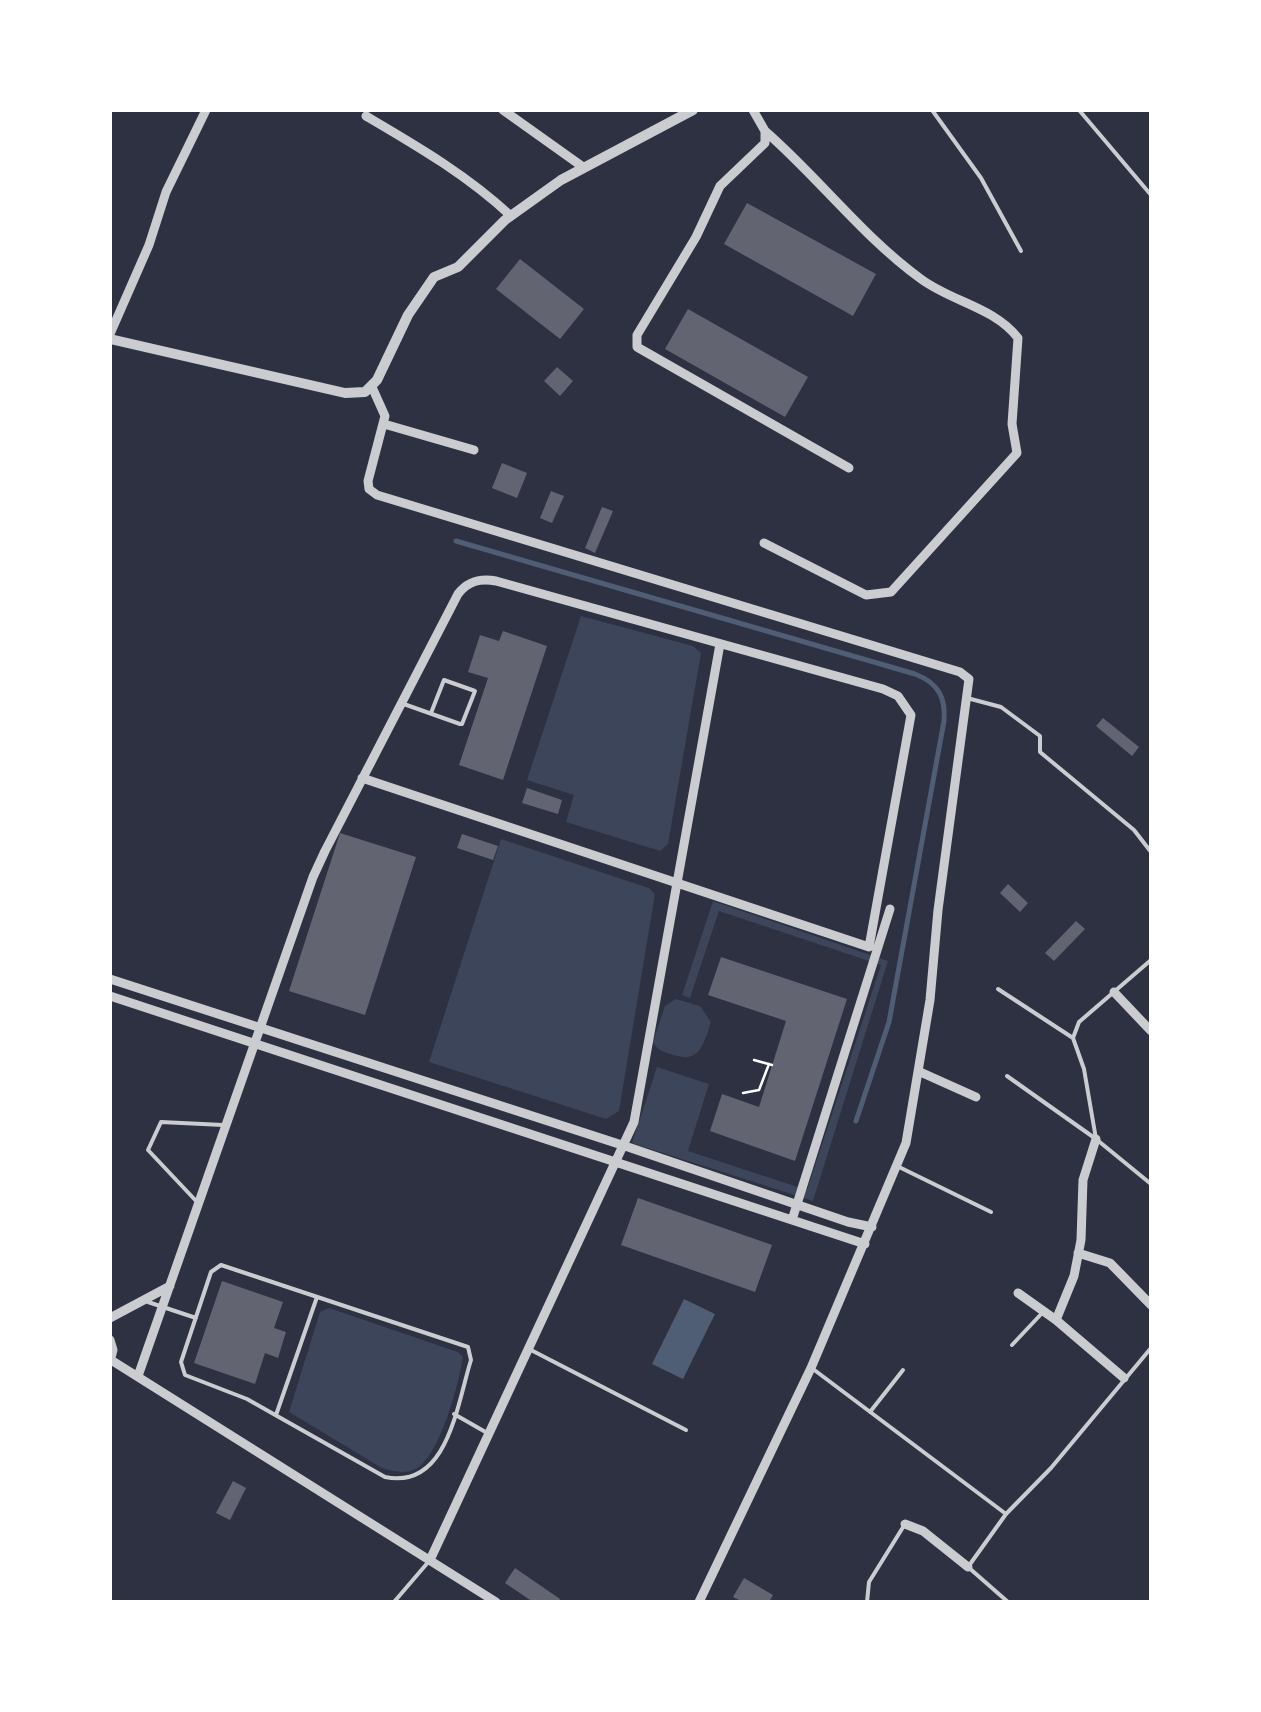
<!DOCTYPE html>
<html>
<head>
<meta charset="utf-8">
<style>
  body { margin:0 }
  #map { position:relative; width:1261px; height:1712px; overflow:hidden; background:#2d3142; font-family:Roboto,sans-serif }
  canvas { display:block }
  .frame { position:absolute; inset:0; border:112px solid #fff; pointer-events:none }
</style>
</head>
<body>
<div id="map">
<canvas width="1261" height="1712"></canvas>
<div class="frame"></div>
</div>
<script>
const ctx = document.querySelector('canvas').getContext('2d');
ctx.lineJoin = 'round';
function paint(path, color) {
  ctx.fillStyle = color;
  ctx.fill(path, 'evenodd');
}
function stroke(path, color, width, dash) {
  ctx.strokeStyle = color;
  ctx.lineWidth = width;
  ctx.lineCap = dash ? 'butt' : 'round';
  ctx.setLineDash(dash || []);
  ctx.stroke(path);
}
paint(new Path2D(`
  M581,616L693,646L701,653L668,844L660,851L566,822L574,795L527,780Z
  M501,839L649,888L655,894L619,1111L606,1119L429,1062Z
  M713,901L888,961L813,1201L632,1143L657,1067L709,1084L688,1151L807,1190L881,965L719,911L690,998L682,995Z
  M676,999L700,1006L711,1022C704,1043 700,1064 674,1055C663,1052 658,1051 653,1042L665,1006Z
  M329,1308L458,1352L463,1357C459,1383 439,1461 413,1470C403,1474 391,1471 382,1468L289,1412L320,1312Z`), '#3c4559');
paint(new Path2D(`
  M684,1299L715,1314L683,1379L652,1364Z`), '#4f5d75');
stroke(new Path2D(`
  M456,541L915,674C938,683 946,697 944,721L889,1022L856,1121`), '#4f5d75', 5);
paint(new Path2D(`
  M747,203L876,274L853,316L724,244Z
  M520,259L584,309L560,339L496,289Z
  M688,309L808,377L785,417L665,349Z
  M557,367L573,381L560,396L544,381Z
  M502,463L527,473L517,498L492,488Z
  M551,491L564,496L552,523L540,518Z
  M602,507L613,511L595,553L585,548Z
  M503,631L547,646L503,780L459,765L488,678L468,672L480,635L499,641Z
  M1103,718L1139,747L1132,756L1096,726Z
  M527,788L562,800L558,814L522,803Z
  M340,833L416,857L365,1015L289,991Z
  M462,834L498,846L493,860L457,848Z
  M1008,884L1028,903L1020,912L1000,893Z
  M1076,921L1085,929L1054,961L1045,953Z
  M721,957L847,999L795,1161L710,1131L722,1094L759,1107L786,1021L708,995Z
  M638,1198L772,1245L755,1292L621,1245Z
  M222,1281L283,1302L274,1328L286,1332L278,1358L265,1353L255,1384L194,1363Z
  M233,1481L246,1488L230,1520L216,1513Z
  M515,1568L560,1599L558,1602H533L505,1583Z
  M744,1578L773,1595L769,1602H743L733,1597Z`), '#626471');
stroke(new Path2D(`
  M754,1060L772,1065
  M743,1093L759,1090L769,1064`), '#fff', 2.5);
stroke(new Path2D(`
  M932,110L981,178L1021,251
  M1079,110L1151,195
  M967,698L1001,707L1040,736V752L1134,830L1151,852
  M401,703L460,724H462L475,691L444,680L431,713
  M998,989L1073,1038L1084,1069L1096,1139
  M1073,1038L1079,1022L1151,960
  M1007,1076L1096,1139L1151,1184
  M897,1166L991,1212
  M198,1203L148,1150L161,1122L223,1125
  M221,1265L468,1347L471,1360C457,1404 448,1490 385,1477L247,1399L185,1375L181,1362L211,1272Z
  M148,1302L196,1318
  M1012,1345L1044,1311
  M529,1349L686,1430
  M813,1369L1006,1514L968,1567L1008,1602
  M870,1412L903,1370
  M454,1414L489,1434
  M276,1415L317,1297
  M1006,1514L1051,1468L1151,1348
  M394,1602L430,1560
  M867,1602L869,1582L905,1524`), '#caccd0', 4);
stroke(new Path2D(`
  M503,110L583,167
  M753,110L765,131V143L720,186L696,237L637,335V347L849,468
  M366,116C417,146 467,175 511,216
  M110,334L149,245L166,192L206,110
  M372,387L385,416L368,481L369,489L377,495L960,672L969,679L938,910L930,1000L906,1143L811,1368L699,1602
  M384,424L474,450
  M764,543L866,595L891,592L1017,453L1012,424L1018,338C994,307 952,302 921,279C863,237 819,178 765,131
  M110,979L625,1146L848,1222L872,1227
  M1114,992L1151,1031
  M110,996L865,1244
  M918,1071L976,1097
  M1096,1139L1083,1180L1081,1240L1074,1276L1056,1320L1124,1378
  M792,1220L890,909
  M1078,1253L1110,1263L1151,1305
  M1018,1293L1056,1320
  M110,1318L170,1286
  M110,1340L113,1350L110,1361
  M111,1360L496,1602
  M138,1376L313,877L325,851L458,594C468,581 480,578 496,581L883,689L898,696L911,715L869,947L362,778
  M905,1524L923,1531L968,1567
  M430,1560L634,1122L720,644`), '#caccd0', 9);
stroke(new Path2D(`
  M110,339L345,393L365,392L377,380L408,315L434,277L458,267L505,220L561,180L693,110`), '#caccd0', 10);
</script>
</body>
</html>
